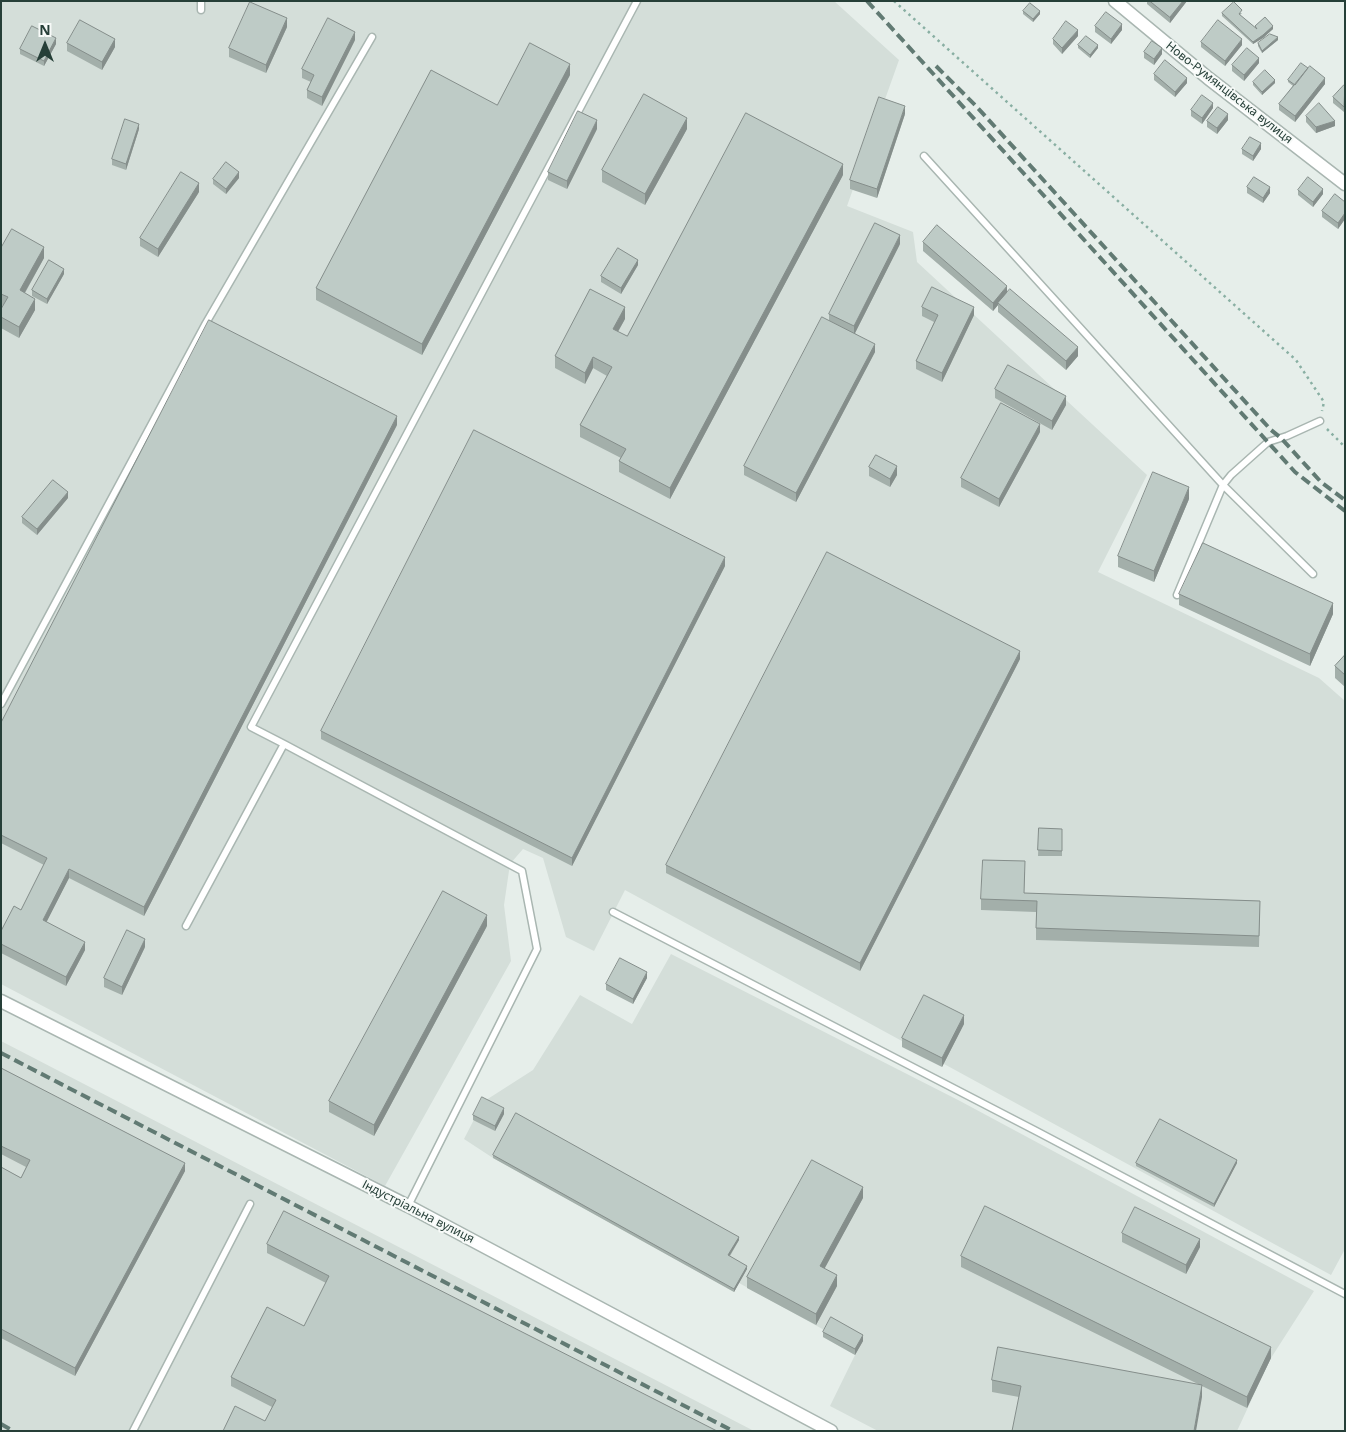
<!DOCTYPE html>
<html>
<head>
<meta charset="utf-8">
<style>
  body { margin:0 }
  #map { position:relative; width:1346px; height:1432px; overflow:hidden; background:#e6eeea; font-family:"Noto Sans",sans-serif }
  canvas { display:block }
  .frame { position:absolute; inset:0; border:2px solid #263f38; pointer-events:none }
  .north { position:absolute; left:20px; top:20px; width:50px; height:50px; -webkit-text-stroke:4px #f7faf8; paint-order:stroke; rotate:0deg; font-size:14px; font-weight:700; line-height:20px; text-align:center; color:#263f38 }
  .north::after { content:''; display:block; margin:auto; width:18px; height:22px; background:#263f38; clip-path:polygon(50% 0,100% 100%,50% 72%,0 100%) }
</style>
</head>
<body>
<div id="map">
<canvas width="1346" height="1432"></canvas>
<div class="frame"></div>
<div class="north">N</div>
</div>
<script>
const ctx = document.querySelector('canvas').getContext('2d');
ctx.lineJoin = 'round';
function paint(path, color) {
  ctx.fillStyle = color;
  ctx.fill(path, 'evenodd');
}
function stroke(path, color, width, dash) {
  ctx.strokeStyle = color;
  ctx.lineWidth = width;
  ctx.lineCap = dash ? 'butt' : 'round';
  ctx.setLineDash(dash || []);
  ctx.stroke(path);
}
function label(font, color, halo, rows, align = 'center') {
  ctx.font = font + ' "Noto Sans",sans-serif';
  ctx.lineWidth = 4;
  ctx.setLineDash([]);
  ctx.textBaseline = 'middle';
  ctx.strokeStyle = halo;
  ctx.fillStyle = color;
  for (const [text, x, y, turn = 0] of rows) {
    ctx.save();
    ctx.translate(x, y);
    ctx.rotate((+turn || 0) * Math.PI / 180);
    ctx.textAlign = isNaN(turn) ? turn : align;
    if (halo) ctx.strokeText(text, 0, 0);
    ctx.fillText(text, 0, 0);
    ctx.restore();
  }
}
paint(new Path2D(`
  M1,1H834L899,60L847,206L913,232L917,262L1147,475L1098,572L1319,678L1345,701V1249L1331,1275L625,890L594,951L566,937L543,858L523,849L510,864L504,905L511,961L385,1186L1,984Z
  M671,954L960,1101L1314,1291L1271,1358L1237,1431H878L830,1406L855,1355L823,1337L826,1331L739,1283L734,1292L493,1158L464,1139L483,1102L533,1070L580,995L632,1024Z
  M1,1041L754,1431H1Z`), '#d4ded9');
const lane = new Path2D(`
  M201,1V10
  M924,156L1223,485L1231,475L1268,442L1287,436L1320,421
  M1177,595L1223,485L1313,574
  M1,704L206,323L372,37
  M284,744L522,871L537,949L408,1206
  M613,912L1038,1132L1345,1294
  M186,926L284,744L251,727L637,1
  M133,1431L250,1204`);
const street = new Path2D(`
  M1115,1L1208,78L1345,184
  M1,1001L408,1206L831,1431`);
stroke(lane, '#a9b6b1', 9);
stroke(street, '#a9b6b1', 15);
stroke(new Path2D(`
  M894,1L1296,360L1324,402L1322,411
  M1327,429L1345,447`), '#89afa3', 2.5, [2.5, 4]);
stroke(lane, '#fff', 6);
stroke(street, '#fff', 12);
stroke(new Path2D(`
  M867,1L1295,472L1345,511
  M936,66L976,106L1271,430L1281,438L1321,482L1345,500
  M1,1053L733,1431
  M1,1424L13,1431`), '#617a73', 4, [10, 5]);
paint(new Path2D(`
  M1147,1H1187L1170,23L1147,4Z
  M1023,11L1040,14L1033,22L1023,14Z
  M1222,13H1242L1240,15L1255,28V26L1273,29L1263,38L1253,44L1222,16Z
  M1095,26L1122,30L1111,44L1095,32Z
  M287,27L266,73L229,57V48Z
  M1078,36L1062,54L1053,44V39Z
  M355,40L322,106L307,98V90L311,82L302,78V69Z
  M1278,40L1262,53L1258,46V43Z
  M1201,42L1242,45L1225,66L1201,47Z
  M67,43L115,47L102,70L67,51Z
  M56,44L44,66L20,54V49Z
  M1078,45L1098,48L1090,58L1078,48Z
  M1144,52L1162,54L1154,65L1144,58Z
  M1259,63L1244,81L1232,71V65Z
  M1154,74L1187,83L1175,97L1154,80Z
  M570,75L422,355L316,300V288L497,105Z
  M1288,80L1325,84L1295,122L1279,110V104L1293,86L1288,82Z
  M1253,82L1275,83L1262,95L1253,85Z
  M1345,85L1344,112L1333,103V97Z
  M1213,108L1202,124L1191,116V110Z
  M905,114L877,198L850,189V180Z
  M1306,116L1335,126L1316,133L1306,122Z
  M1228,120L1217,134L1207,127V121Z
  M139,129L126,170L112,165V159Z
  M597,129L567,189L548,180V172Z
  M687,129L645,205L602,182V170Z
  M1242,149H1261L1253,161L1242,154Z
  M843,175L670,499L619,472V461L621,458L580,437V425L607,376L593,368L585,384L555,368V356L625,319L618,332L627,336Z
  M239,178L226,194L213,184V179Z
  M1247,187L1270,193L1263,203L1247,193Z
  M1298,190L1323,194L1313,207L1298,195Z
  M199,192L158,257L140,246V238Z
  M1345,202V219L1338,229L1322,217V211Z
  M923,242L1007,292L1078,356L1066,370L998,312V305L993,311L923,251Z
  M900,244L855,333L875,352L796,502L744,475V466L829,320V314Z
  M1,248L44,258L25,293L35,310L19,338L1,328V309L3,306L1,305Z
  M638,265L621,294L601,282V276Z
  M64,274L47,304L32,296V290Z
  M922,307L974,315L942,382L916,369V361L934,322L922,316Z
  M995,389L1066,405L1052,430L995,398Z
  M397,425L144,916L69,878L46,922L85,950L66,986L1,953V931L21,910L44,865L1,843V723Z
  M1040,432L999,507L961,487V478Z
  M869,467L897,475L890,487L869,476Z
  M68,498L37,535L22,523V517Z
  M1189,499L1154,582L1118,567V556Z
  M725,566L572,866L321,739V731Z
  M1179,594L1333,614L1310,666L1179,605Z
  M1345,655V687L1335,678V666Z
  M1020,659L860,971L666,873V865Z
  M1039,828L1062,829V856H1038Z
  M1025,872L1024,893L1260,901L1259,947L1036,940V912L981,910V899Z
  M487,926L374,1136L329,1112V1101Z
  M145,947L122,995L104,987V978Z
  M647,978L633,1004L606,990V984Z
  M964,1024L942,1067L902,1047V1038Z
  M1,1068L185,1171L75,1376L1,1338V1167L21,1178L26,1167L1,1154Z
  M504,1114L495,1131L473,1120V1115Z
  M493,1155L739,1240L730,1256L747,1269L734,1292L493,1158Z
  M1136,1163H1237L1214,1207L1136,1166Z
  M863,1198L824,1268L837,1286L816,1325L747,1288V1277Z
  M1122,1233L1200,1247L1186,1274L1122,1242Z
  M267,1244L717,1431L265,1421L272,1407L231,1386V1377L304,1326L326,1283L267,1253Z
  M961,1256L1271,1358L1247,1408L1202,1386V1397H1019L992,1392V1380L1200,1385L961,1267Z
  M823,1332L863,1341L855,1355L823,1337Z`), '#a3afaa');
paint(new Path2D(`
  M1183,1H1187L1170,23V17Z
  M1040,11V14L1033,22V19Z
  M287,18V27L266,73V65Z
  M1122,24V30L1111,44V39Z
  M1273,26V29L1263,38L1253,44V42Z
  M1078,30V36L1062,54V48Z
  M355,32V40L322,106V97Z
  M1278,37V40L1262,53V51Z
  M56,38V44L44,66V61Z
  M115,39V47L102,70V62Z
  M1242,39V45L1225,66V61Z
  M1098,45V48L1090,58V55Z
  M1162,48V54L1154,65V59Z
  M1259,58V63L1244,81V75Z
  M570,64V75L422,355V344Z
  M1187,78V83L1175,97V92Z
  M1325,78V84L1295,122V116Z
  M1275,80V83L1262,95V92Z
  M1213,103V108L1202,124V118Z
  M905,106V114L877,198V189Z
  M1228,114V120L1217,134V128Z
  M687,118V129L645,205V194Z
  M597,120V129L567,189V181Z
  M1335,121V126L1316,133V127Z
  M139,124V129L126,170V164Z
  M1261,143V149L1253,161V156Z
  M843,164V175L670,499V488Z
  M239,172V178L226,194V189Z
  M199,183V192L158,257V249Z
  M1270,187V193L1263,203V198Z
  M1323,189V194L1313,207V202Z
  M1345,213V219L1338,229V223Z
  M900,235V244L854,335V326Z
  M44,247V258L20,301V290Z
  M638,260V265L621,294V288Z
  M64,269V274L47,304V299Z
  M1007,286V294L998,303V305L993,311V303Z
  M35,299V310L19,338V327Z
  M625,307V319L613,340V329Z
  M974,307V315L942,382V373Z
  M875,344V352L796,502V493Z
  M1078,347V356L1066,370V361Z
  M593,357V368L585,384V373Z
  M1066,396V405L1052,430V421Z
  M397,416V425L144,916V907Z
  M1040,424V432L999,507V499Z
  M897,466V475L890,487V479Z
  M1189,487V499L1154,582V571Z
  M68,492V498L37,535V529Z
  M725,557V566L572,866V858Z
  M1333,603V614L1310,666V654Z
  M1020,651V659L860,971V963Z
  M69,869V878L43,929V920Z
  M487,915V926L374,1136V1125Z
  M145,939V947L122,995V987Z
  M85,942V950L66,986V977Z
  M647,972V978L633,1004V999Z
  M964,1015V1024L942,1067V1058Z
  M504,1108V1114L495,1131V1126Z
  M1237,1160V1163L1214,1207V1204Z
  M185,1163V1171L75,1376V1368Z
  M863,1187V1198L820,1277V1266Z
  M739,1237V1240L728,1258V1255Z
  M1200,1239V1247L1186,1274V1265Z
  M747,1266V1269L734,1292V1289Z
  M837,1275V1286L816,1325V1314Z
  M863,1335V1341L855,1355V1349Z
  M1271,1347V1358L1247,1408V1397Z
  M1202,1385V1397L1196,1431H1194Z`), '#858e8b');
const building = new Path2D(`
  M1150,1H1183L1170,17Z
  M250,2L287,18L266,65L229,48Z
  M1234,2L1242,10L1239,14L1257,29L1255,26L1265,17L1273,26L1263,35L1253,42L1222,13Z
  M1030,3L1040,11L1033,19L1023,11Z
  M1106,12L1122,24L1111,39L1095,26Z
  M328,18L355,32L322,97L307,90L314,75L302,69Z
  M80,20L115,39L102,62L67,43Z
  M1218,20L1242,39L1225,61L1201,42Z
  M1066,21L1078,30L1062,48L1053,39Z
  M32,26L56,38L44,61L20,49Z
  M1270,34L1278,37L1262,51L1258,43Z
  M1086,36L1098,45L1090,55L1078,45Z
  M1152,41L1162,48L1154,59L1144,52Z
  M530,43L570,64L422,344L316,288L431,70L497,105Z
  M1247,48L1259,58L1244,75L1232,65Z
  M1165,60L1187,78L1175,92L1154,74Z
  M1301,63L1308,68L1295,85L1288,80Z
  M1310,66L1325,78L1295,116L1279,104Z
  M1265,70L1275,80L1262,92L1253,82Z
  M1344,85H1345L1344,107L1333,97Z
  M644,94L687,118L645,194L602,170Z
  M1202,95L1213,103L1202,118L1191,110Z
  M879,97L905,106L877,189L850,180Z
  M1319,103L1335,121L1316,127L1306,116Z
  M1218,107L1228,114L1217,128L1207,121Z
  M578,111L597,120L567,181L548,172Z
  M746,113L843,164L670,488L619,461L626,449L580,425L612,367L593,357L585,373L555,356L590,289L625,307L613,329L627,336Z
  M125,119L139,124L126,164L112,159Z
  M1250,137L1261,143L1253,156L1242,149Z
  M226,162L239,172L226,189L213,179Z
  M181,172L199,183L158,249L140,238Z
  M1254,177L1270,187L1263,198L1247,187Z
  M1308,177L1323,189L1313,202L1298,190Z
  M1335,194L1345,202V213L1338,223L1322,211Z
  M875,223L900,235L854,326L829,314Z
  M937,225L1007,286L993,303L923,242Z
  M12,229L44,247L20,290L35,299L19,327L1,317V309L8,297L1,294V248Z
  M618,248L638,260L621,288L601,276Z
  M49,260L64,269L47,299L32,290Z
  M932,287L974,307L942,373L916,361L938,315L922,307Z
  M1010,289L1078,347L1066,361L998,303Z
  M822,317L875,344L796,493L744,466Z
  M209,320L397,416L144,907L69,869L43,920L85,942L66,977L1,944V931L14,906L21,910L47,858L1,835V723Z
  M1008,365L1066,396L1052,421L995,389Z
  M1001,403L1040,424L999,499L961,478Z
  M474,430L725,557L572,858L321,731Z
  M876,455L897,466L890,479L869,467Z
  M1153,472L1189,487L1154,571L1118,556Z
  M53,480L68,492L37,529L22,517Z
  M1203,543L1333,603L1310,654L1179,594Z
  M827,552L1020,651L860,963L666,865Z
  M1345,655V675L1335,666Z
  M1039,828L1062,829V851L1038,850Z
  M983,860L1025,861L1024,893L1260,901L1259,936L1036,928L1037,901L981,899Z
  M443,891L487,915L374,1125L329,1101Z
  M127,930L145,939L122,987L104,978Z
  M620,958L647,972L633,999L606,984Z
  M924,995L964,1015L942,1058L902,1038Z
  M1,1068L185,1163L75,1368L1,1329V1167L21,1178L30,1160L1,1146Z
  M482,1097L504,1108L495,1126L473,1115Z
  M516,1113L739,1237L728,1255L747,1266L734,1289L493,1155Z
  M1160,1119L1237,1160L1214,1204L1136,1163Z
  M812,1160L863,1187L820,1266L837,1275L816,1314L747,1277Z
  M985,1206L1271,1347L1247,1397L961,1256Z
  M1135,1207L1200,1239L1186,1265L1122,1233Z
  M284,1211L717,1431H223L235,1406L265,1421L276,1400L231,1377L267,1307L304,1326L329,1276L267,1244Z
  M831,1317L863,1335L855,1349L823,1332Z
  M998,1347L1202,1385L1194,1431H1012L1021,1386L992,1380Z`);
paint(building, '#becbc6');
stroke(building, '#858e8b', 1);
label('12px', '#263f38', '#f7faf8', [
  ["Ново-Румянцівська вулиця",1229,93,38],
  ["Індустріальна вулиця",418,1212,27]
]);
</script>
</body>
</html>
